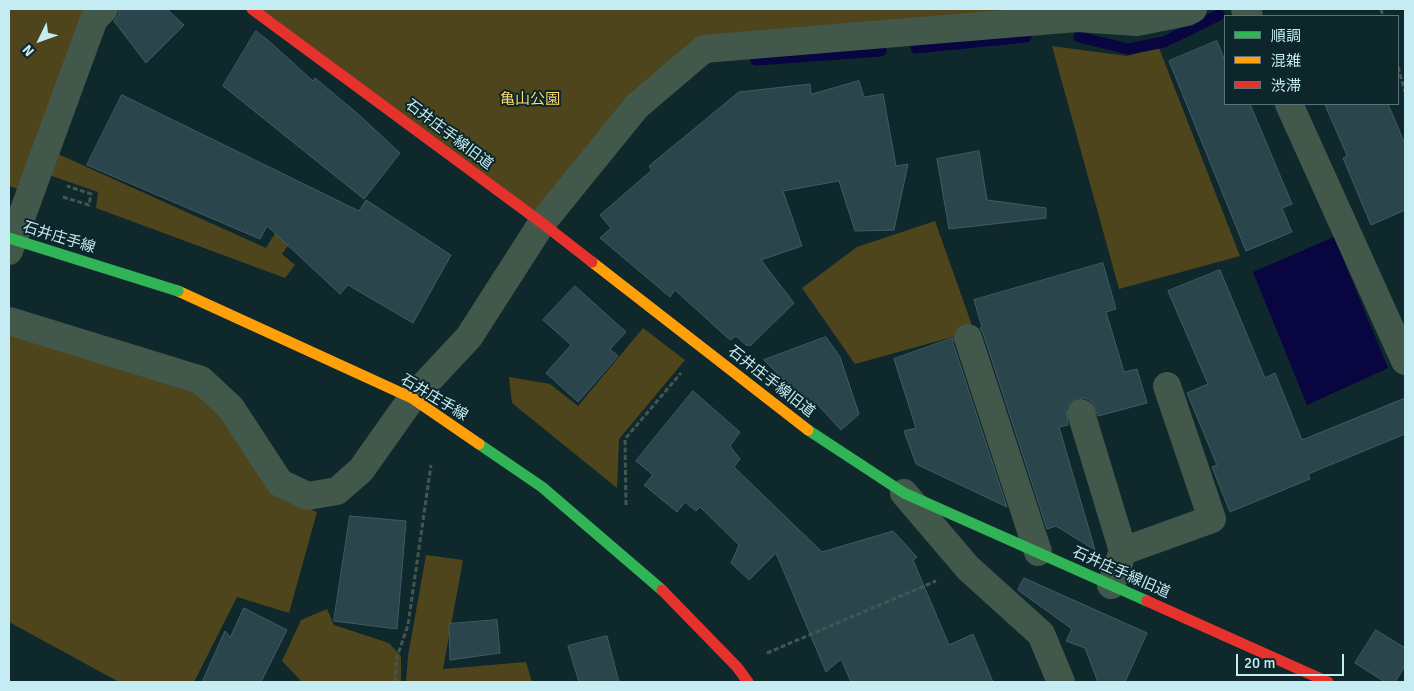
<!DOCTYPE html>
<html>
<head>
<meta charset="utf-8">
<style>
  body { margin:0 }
  #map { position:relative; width:1414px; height:691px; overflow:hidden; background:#0f282c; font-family:Signika,"Noto Sans JP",sans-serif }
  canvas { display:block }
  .frame { position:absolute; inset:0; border:10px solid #c5ebf3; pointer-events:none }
  .legend { position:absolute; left:1224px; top:15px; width:175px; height:90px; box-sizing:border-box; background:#0c262a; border:1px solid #56757a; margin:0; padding:6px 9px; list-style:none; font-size:15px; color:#c5ebf3 }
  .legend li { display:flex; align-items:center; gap:10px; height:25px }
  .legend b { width:25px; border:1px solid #56757a }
  .north { position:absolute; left:15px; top:15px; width:50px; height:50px; -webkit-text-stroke:4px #0c262a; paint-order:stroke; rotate:228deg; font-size:14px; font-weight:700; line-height:20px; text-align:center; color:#c5ebf3 }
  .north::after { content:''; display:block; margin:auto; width:18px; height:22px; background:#c5ebf3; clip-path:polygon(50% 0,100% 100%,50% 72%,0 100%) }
  .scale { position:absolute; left:1236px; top:654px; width:108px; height:22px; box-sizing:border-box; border:2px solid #c5ebf3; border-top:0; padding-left:6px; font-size:15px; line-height:18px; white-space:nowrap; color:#c5ebf3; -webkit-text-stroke:4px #0c262a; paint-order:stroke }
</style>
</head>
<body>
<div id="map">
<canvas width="1414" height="691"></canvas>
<div class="frame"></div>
<ul class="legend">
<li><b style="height:6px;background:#30b455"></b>順調</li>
<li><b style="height:6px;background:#ff9f0a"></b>混雑</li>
<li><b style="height:6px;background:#e5322d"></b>渋滞</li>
</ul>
<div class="north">N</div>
<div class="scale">20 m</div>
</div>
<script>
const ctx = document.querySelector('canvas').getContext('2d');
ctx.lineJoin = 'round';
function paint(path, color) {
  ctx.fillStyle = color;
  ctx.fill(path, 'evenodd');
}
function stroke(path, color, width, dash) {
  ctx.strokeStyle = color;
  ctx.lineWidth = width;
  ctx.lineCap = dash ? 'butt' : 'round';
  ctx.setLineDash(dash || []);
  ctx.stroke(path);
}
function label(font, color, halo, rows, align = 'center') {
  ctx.font = font + ' Signika,"Noto Sans JP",sans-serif';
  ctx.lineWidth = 4;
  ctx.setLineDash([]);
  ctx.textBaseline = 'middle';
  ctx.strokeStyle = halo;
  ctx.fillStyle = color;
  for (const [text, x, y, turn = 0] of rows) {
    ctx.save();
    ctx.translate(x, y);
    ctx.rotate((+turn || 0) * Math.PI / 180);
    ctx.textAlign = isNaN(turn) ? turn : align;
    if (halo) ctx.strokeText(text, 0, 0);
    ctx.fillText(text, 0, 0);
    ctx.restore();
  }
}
paint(new Path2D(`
  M9,9H89L18,189L9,186Z
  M252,9H1137L704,49L542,223Z
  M1052,46L1127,56L1159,48L1240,256L1119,289Z
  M58,154L266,248L302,189L320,202L282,254L295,265L285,278L96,208L98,192L49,175Z
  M935,221L974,331L855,364L802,288L857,247Z
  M643,328L685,360L619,439L617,488L512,403L509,377L550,384L578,406Z
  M9,330L198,387L222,413L277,495L317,512L289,613L237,597L194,682H119L9,622Z
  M426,555L463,560L443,669L526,662L532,682H406L408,656Z
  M327,609L334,625L389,643L401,656V682H302L282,661L301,620Z`), '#4e451c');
paint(new Path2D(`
  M1334,237L1388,368L1307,405L1253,272Z`), '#080541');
stroke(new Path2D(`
  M1079,37L1128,49L1164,42L1219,15
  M916,48L1026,37
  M756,60L881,51`), '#080541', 11);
const building = new Path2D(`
  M119,9H167L184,25L146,63L114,21L119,14Z
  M256,31L270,42L313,81L315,78L358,114L400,153L364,199L223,86Z
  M1217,41L1225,61V104H1250L1292,204L1282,208L1292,232L1246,251L1169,61Z
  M859,81L864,97L883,94L896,166L908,164L894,230L855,231L839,181L783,191L802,246L761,260L794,303L750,346L748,344L747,346L736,336L730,340L675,290L670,297L600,238L611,228L600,215L652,170L649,166L739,92L810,84L811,94Z
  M122,95L359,211L366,200L451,255L413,323L348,285L340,294L267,226L260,239L87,165Z
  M1325,104H1388L1405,144V210L1371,225L1343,158L1347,156Z
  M979,151L987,200L1046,208V218L949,229L937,159Z
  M1103,263L1116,309L1106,312L1124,372L1137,369L1147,403L1098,416L1091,401L1085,398H1077L1070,402L1066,409L1068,425L1059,427L1095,550L1056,526L1047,529L983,333L980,328L982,327L974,300Z
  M1220,270L1265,378L1275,373L1302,440L1405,398V434L1308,474L1310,479L1230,512L1212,467L1217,465L1187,393L1208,384L1168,291Z
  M575,286L626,332L610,349L618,356L578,402L546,373L571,345L543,320Z
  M826,337L840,357L859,414L841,430L817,404L812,408L764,360Z
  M953,338V343L1007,507L916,464L904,431L916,428L894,359Z
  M693,391L740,432L730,446L740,459L734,467L822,552L893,531L917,557L913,560L949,645L973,634L993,682H851L841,659L826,672L776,553L749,580L731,563L739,545L700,507L696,511L685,502L677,512L644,485L653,475L636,461Z
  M350,516L406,521L397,629L334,621Z
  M1024,578L1147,633L1125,682H1098L1085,648L1066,641L1072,629L1018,590Z
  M244,608L287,630L261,682H202L225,631L230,637Z
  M497,620L500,653L450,660L449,624Z
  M1376,630L1405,648V666L1395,682H1385L1355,663Z
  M607,636L619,682H579L568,646Z`);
paint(building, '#2a454c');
stroke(building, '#435b63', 1);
stroke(new Path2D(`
  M1381,9L1383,16
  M1398,67L1405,92
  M63,197L89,205L91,194L67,186
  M626,505L625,439L681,373
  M767,653L936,581
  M395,682L397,657L408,625L431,465`), '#435751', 3, [5, 2.5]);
stroke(new Path2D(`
  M1245,9L1249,16
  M1289,104L1405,361
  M9,251L94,19L104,9
  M9,321L201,380L231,408L280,483L308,496L337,491L361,470L412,398L469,337L542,223L637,106L704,49L1077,18L1137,22L1187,12L1193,9
  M968,338L1038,552
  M1081,413L1123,551
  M904,493L968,568L1041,634L1061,682
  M1111,585L1123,551L1212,519L1167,386`), '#42584b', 28);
stroke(new Path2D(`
  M808,430L904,493L1147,601
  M479,444L542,487L662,590`), '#30b455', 11);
stroke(new Path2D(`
  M592,262L808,430
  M178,291L412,398L479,444`), '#ff9f0a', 11);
stroke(new Path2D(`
  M252,9L542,223L592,262
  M662,590L737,667L748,682
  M1147,601L1328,682`), '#e5322d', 11);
stroke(new Path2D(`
  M9,238L178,291`), '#30b455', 11);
label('15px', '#fdd969', '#0c262a', [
  ["亀山公園",530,100]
]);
label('15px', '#c5ebf3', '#0c262a', [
  ["石井庄手線旧道",449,135,37],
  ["石井庄手線",59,238,17],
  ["石井庄手線旧道",771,382,38],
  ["石井庄手線",434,398,31],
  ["石井庄手線旧道",1121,573,24]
]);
</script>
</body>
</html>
